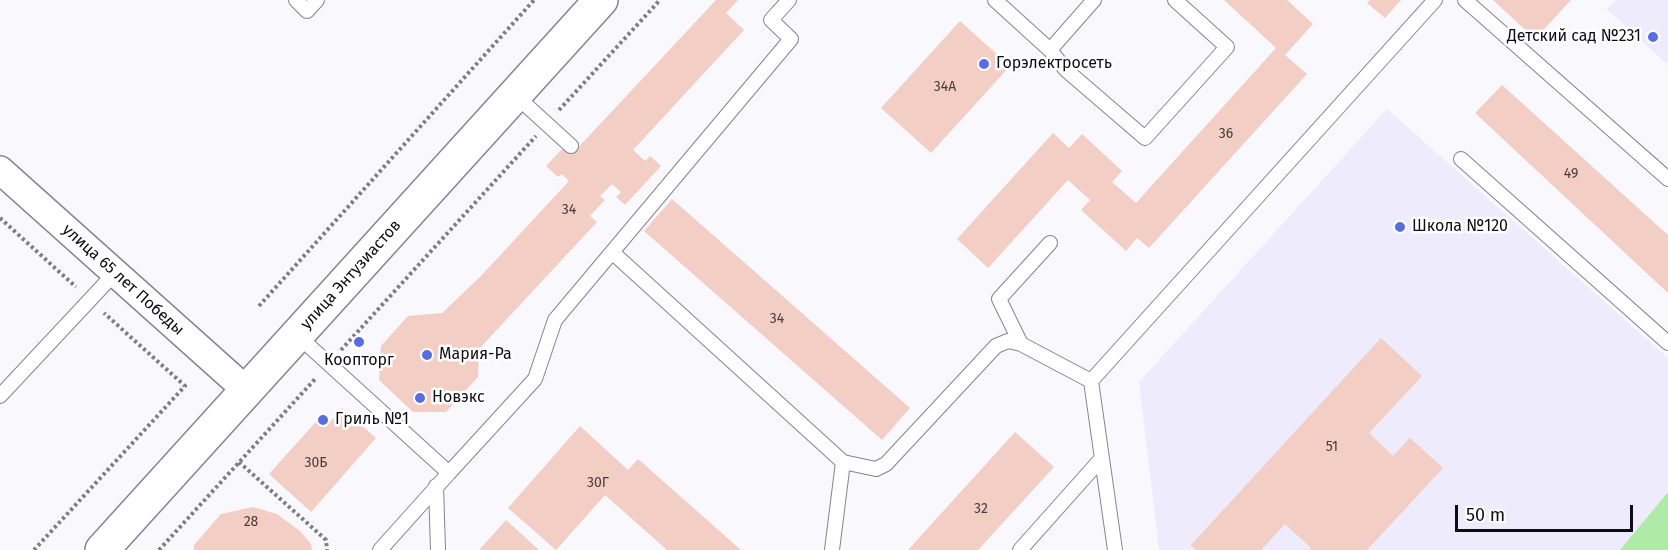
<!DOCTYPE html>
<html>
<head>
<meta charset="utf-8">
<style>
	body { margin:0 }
	#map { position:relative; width:1668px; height:550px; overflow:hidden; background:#f9f8fd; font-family:"Fira Sans",sans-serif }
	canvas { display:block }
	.scale { position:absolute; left:1455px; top:505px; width:178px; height:27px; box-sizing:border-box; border:3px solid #0e0d13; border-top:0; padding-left:8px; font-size:18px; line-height:21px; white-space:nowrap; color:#0e0d13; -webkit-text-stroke:4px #fff; paint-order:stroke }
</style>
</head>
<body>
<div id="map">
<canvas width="1668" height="550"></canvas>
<div class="scale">50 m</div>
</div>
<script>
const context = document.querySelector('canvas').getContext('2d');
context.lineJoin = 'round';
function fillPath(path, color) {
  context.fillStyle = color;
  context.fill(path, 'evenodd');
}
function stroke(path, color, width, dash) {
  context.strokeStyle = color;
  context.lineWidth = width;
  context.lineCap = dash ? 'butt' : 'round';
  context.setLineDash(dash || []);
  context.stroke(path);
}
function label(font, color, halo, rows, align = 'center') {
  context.font = font + ' "Fira Sans",sans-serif';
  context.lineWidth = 5;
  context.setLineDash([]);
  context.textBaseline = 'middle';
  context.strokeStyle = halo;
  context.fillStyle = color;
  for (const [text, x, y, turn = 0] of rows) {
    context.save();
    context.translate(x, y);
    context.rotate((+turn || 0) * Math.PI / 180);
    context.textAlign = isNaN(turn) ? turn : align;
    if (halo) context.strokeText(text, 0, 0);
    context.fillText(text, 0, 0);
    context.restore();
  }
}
const built = new Path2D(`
	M1616,0H1668V65L1607,9Z
	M1387,109L1668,358V550H1159L1139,382Z`);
const green = new Path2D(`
	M1668,492V550H1620Z`);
const building = new Path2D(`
	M716,0H738L726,13L744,30L633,150L645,161L650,156L661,166L625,205L616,197L621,192L612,184L600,196L605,200L590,216L597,222L479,349L478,377L446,412H413L379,380L381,346L408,316L442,313L480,277L569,181L562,174L558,177L546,166L565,146L573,153Z
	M1224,0H1287L1313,24L1285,55L1307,74L1149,248L1137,238L1126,251L1081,210L1090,200L1068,180L988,268L957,239L1053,133L1069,148L1082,134L1122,171L1112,182L1136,203L1276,48Z
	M1370,0H1401L1385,18L1367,3Z
	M1493,0H1571L1535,39Z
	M960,21L1010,66L931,153L881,108Z
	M1502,85L1668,235V293L1475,113Z
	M672,199L910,408L882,440L644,231Z
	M1381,338L1422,376L1369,433L1393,456L1410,438L1443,468L1367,550H1309L1311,548L1285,524L1261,550H1196L1191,545Z
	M342,408L376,438L311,512L269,474L322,415L330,422Z
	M580,426L628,470L638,459L741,550H667L605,495L556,550L508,508Z
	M1015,432L1054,467L978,550H908Z
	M253,507L277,514L300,531L311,544L312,550H194V545L221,514Z
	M506,520L539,550H479Z`);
const path = new Path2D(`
	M559,110L660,0
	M0,218L76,287
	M259,306L534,0
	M341,350L536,136
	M239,462L326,540L327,550
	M34,550L185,386L104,313
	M159,550L316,378`);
const service = new Path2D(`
	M296,0L307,11L317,0
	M995,0L1050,50L1094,0
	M1465,0L1668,179
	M1050,50L1066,70L1145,138L1227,47L1175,0
	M515,95L571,146
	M1461,159L1668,343
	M612,252L843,462L876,469L886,464L996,346L1008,341L1021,344L1091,381
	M297,335L449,473L535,379L555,320L791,39L771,20L789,0
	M1021,344L999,299L1050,243
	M0,396L115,273
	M436,486L438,550
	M380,550L449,473
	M832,550L843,462
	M1020,550L1102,458
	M1115,550L1091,381L1435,0`);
const minor = new Path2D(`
	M0,170L246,390`);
const tertiary = new Path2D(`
	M102,550L601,0`);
const markers = [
	[1653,37,6,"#586de4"],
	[984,64,6,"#586de4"],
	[1400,227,6,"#586de4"],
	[359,342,6,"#586de4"],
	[427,355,6,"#586de4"],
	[420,398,6,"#586de4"],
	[323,420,6,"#586de4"]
];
const numberNames = [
	["34А",945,87],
	["36",1226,134],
	["49",1571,174],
	["34",569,210],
	["34",777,319],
	["51",1332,447],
	["30Б",316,463],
	["30Г",598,483],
	["32",981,509],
	["28",251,522]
];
const poiNames = [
	["Детский сад №231",1641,37,"right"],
	["Горэлектросеть",996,64],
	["Школа №120",1412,227],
	["Мария-Ра",439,355],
	["Коопторг",359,361,"center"],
	["Новэкс",432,398],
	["Гриль №1",335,420]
];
const streetNames = [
	["улица Энтузиастов",351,275,-48],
	["улица 65 лет Победы",123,280,42]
];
fillPath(built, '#edebfc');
fillPath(green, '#afeaa7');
fillPath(building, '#f3cec4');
stroke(service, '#858395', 16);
stroke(minor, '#858395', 30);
stroke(tertiary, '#858395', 36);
stroke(path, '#7e7d82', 4, [3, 3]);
stroke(service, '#fff', 14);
stroke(minor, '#fff', 27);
stroke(tertiary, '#fff', 33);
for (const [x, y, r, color] of markers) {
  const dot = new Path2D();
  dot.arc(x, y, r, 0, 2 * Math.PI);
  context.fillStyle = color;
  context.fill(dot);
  stroke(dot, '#fff', 2);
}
label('14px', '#473d3f', null, numberNames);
label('16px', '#0e0d13', '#fff', poiNames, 'left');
label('16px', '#0e0d13', '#fff', streetNames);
</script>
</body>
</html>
